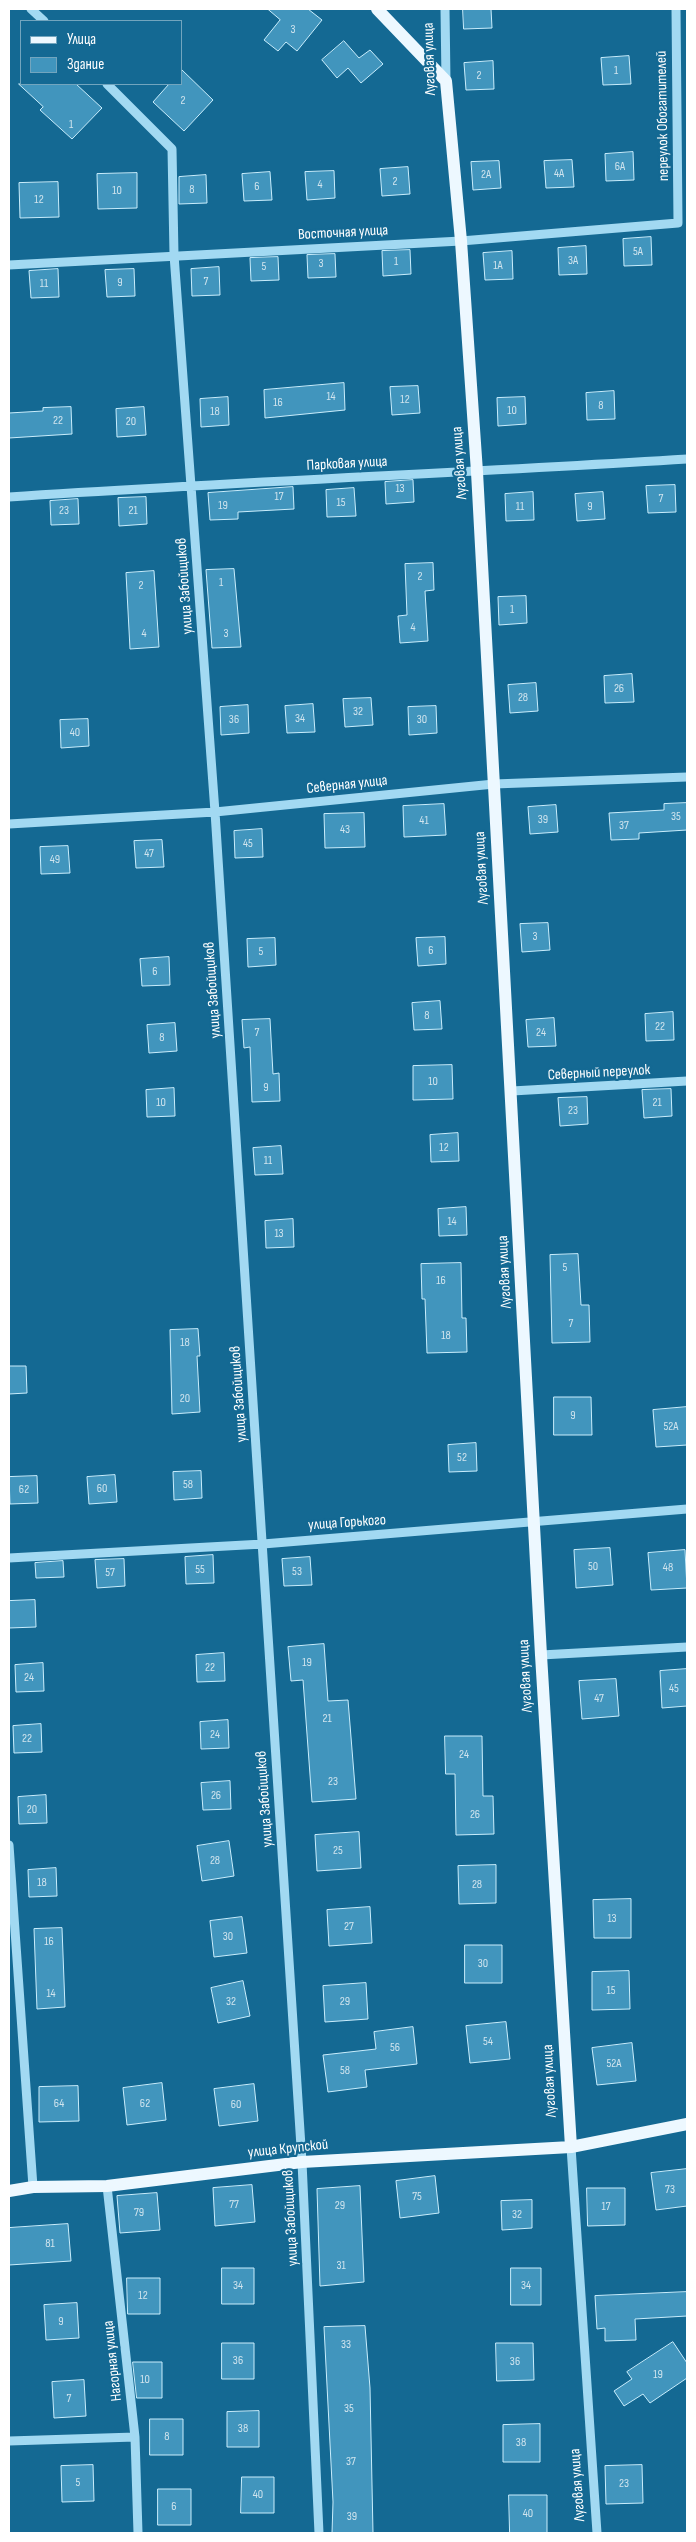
<!DOCTYPE html>
<html>
<head>
<meta charset="utf-8">
<style>
	body { margin:0 }
	#map { position:relative; width:696px; height:2542px; overflow:hidden; background:#146993; font-family:"Sofia Sans Condensed",sans-serif }
	canvas { display:block }
	.frame { position:absolute; inset:0; border:10px solid #fff; pointer-events:none }
	.legend { position:absolute; left:20px; top:20px; width:162px; height:65px; box-sizing:border-box; background:#146993; border:1px solid #72a5be; margin:0; padding:6px 9px; list-style:none; font-size:15px; color:#fff }
	.legend li { display:flex; align-items:center; gap:10px; height:25px }
	.legend b { width:25px; border:1px solid #72a5be }
</style>
</head>
<body>
<div id="map">
<canvas width="696" height="2542"></canvas>
<div class="frame"></div>
<ul class="legend">
<li><b style="height:6px;background:#edf8ff"></b>Улица</li>
<li><b style="height:14px;background:#4195bd"></b>Здание</li>
</ul>
</div>
<script>
const context = document.querySelector('canvas').getContext('2d');
context.lineJoin = 'round';
function fillPath(path, color) {
  context.fillStyle = color;
  context.fill(path, 'evenodd');
}
function stroke(path, color, width, dash) {
  context.strokeStyle = color;
  context.lineWidth = width;
  context.lineCap = dash ? 'butt' : 'round';
  context.setLineDash(dash || []);
  context.stroke(path);
}
function label(font, color, halo, rows, align = 'center') {
  context.font = font + ' "Sofia Sans Condensed",sans-serif';
  context.lineWidth = 4.5;
  context.setLineDash([]);
  context.textBaseline = 'middle';
  context.strokeStyle = halo;
  context.fillStyle = color;
  for (const [text, x, y, turn = 0] of rows) {
    context.save();
    context.translate(x, y);
    context.rotate((+turn || 0) * Math.PI / 180);
    context.textAlign = isNaN(turn) ? turn : align;
    if (halo) context.strokeText(text, 0, 0);
    context.fillText(text, 0, 0);
    context.restore();
  }
}
const building = new Path2D(`
	M268,9H308L322,20L297,51L286,42L278,51L264,40L280,20Z
	M463,9H491L492,28L464,29Z
	M344,41L359,58L370,50L383,64L361,83L348,68L337,78L322,60Z
	M629,56L631,84L603,85L601,58Z
	M493,61L494,89L466,90L464,63Z
	M181,69L213,100L184,131L153,102L169,84H181Z
	M19,84H76L102,108L72,139L40,110L43,107Z
	M633,152L634,180L606,181L605,154Z
	M572,160L574,187L546,188L544,161Z
	M499,161L501,188L473,190L471,162Z
	M408,167L410,194L382,196L380,169Z
	M334,171L335,198L307,200L305,172Z
	M270,172L272,200L244,201L242,174Z
	M137,173V208L98,209L97,174Z
	M206,175L207,203L179,204V177Z
	M58,182L59,217L20,218L19,183Z
	M651,237L652,265L624,266L623,239Z
	M586,246L587,274L559,275L558,248Z
	M410,250L411,274L383,276L382,251Z
	M512,251L513,279L485,280L483,253Z
	M335,254L336,277L308,278L307,255Z
	M278,257L279,280L251,281L250,258Z
	M219,267L220,295L192,296L191,269Z
	M58,269L59,297L31,298L29,271Z
	M134,269L135,296L107,297L105,270Z
	M344,383L345,410L265,418L264,390Z
	M418,386L420,413L392,415L390,387Z
	M614,391L615,419L587,420L586,393Z
	M228,397L229,425L201,427L200,399Z
	M525,397L526,424L498,426L497,398Z
	M71,407L72,434L9,438V413L43,411V408Z
	M144,407L146,435L117,437L116,409Z
	M413,480L414,502L386,504L385,482Z
	M675,485L676,512L648,513L646,486Z
	M293,487L294,509L238,512V519L210,520L208,493Z
	M354,488L356,516L327,517L326,490Z
	M533,492L534,520L506,521L505,494Z
	M603,492L605,519L577,521L575,494Z
	M146,497L147,524L119,526L118,498Z
	M78,499L79,524L51,525L50,501Z
	M433,563L434,590L425,591L428,641L400,643L398,616L407,615L405,564Z
	M234,569L241,647L212,648L206,570Z
	M154,571L159,647L130,649L126,573Z
	M526,596L527,623L499,625L498,597Z
	M632,674L634,702L605,703L604,676Z
	M536,683L538,711L510,713L508,685Z
	M371,698L373,725L345,727L343,699Z
	M313,704L315,732L287,733L285,706Z
	M248,705L249,733L221,735L220,707Z
	M436,706L437,733L409,735L408,707Z
	M88,719L89,746L61,748L60,720Z
	M687,803V830L639,833V839L611,840L609,813L664,810V804Z
	M444,804L446,835L404,837L403,806Z
	M556,805L558,832L530,834L528,807Z
	M364,813L365,847L325,848L324,814Z
	M262,829L263,857L235,858L234,831Z
	M162,840L164,867L136,868L134,841Z
	M68,846L70,873L41,874L40,847Z
	M548,923L550,950L522,952L520,924Z
	M445,937L446,964L418,966L416,938Z
	M275,938L276,965L248,967L247,939Z
	M169,957L170,985L142,986L140,959Z
	M440,1001L442,1029L414,1030L412,1003Z
	M673,1012L674,1040L646,1041L645,1014Z
	M554,1018L556,1046L528,1047L526,1020Z
	M270,1019L273,1074L279,1073L280,1101L252,1102L250,1047L244,1048L242,1020Z
	M175,1023L177,1051L149,1053L147,1025Z
	M452,1065L453,1099L413,1100V1066Z
	M174,1088L175,1116L147,1117L146,1090Z
	M671,1089L672,1116L644,1118L642,1090Z
	M587,1097L588,1124L560,1126L558,1098Z
	M458,1133L459,1161L431,1162L430,1135Z
	M281,1146L283,1174L255,1175L253,1148Z
	M466,1207L467,1235L439,1236L438,1209Z
	M293,1219L294,1247L266,1248L265,1221Z
	M578,1254L581,1305H589L590,1342L552,1343L550,1255Z
	M461,1263L462,1318H466L467,1352L427,1353L425,1299H422L421,1264Z
	M198,1329L200,1356H197L200,1412L172,1414L170,1330Z
	M9,1366H26L27,1393L9,1394Z
	M554,1397H591L592,1435H554Z
	M687,1407V1445L656,1447L653,1410Z
	M476,1443L477,1471L449,1472L448,1445Z
	M201,1471L202,1498L174,1500L173,1472Z
	M115,1475L117,1502L89,1504L87,1477Z
	M37,1476L38,1503L10,1504L9,1477Z
	M610,1548L613,1585L576,1588L574,1550Z
	M685,1550L687,1588L651,1590L648,1553Z
	M213,1555L214,1583L186,1584L185,1557Z
	M310,1557L312,1585L284,1586L282,1559Z
	M124,1559L125,1586L97,1588L95,1560Z
	M63,1561L64,1577L36,1578L35,1563Z
	M35,1600L36,1627L9,1628V1601Z
	M324,1644L328,1701L348,1700L356,1799L312,1802L303,1680L291,1681L288,1647Z
	M224,1653L225,1681L197,1682L196,1655Z
	M43,1663L44,1691L16,1692L15,1665Z
	M687,1669V1706L662,1708L660,1671Z
	M616,1679L619,1716L582,1719L579,1681Z
	M228,1720L229,1748L201,1749L200,1722Z
	M41,1724L42,1752L14,1753L13,1726Z
	M445,1736H482L483,1796H493L494,1834L456,1835L455,1774H446Z
	M230,1781L231,1809L203,1810L201,1783Z
	M46,1795L47,1823L19,1824L18,1797Z
	M359,1832L361,1868L317,1871L315,1835Z
	M229,1841L234,1876L202,1881L197,1846Z
	M496,1865V1903L459,1904L458,1866Z
	M56,1868L57,1896L29,1897L28,1870Z
	M631,1899V1938H594L593,1900Z
	M370,1907L372,1943L329,1946L327,1910Z
	M242,1917L247,1953L214,1957L210,1921Z
	M62,1928L65,2007L37,2009L34,1929Z
	M465,1945H502V1983H465Z
	M629,1971L630,2009L592,2010V1972Z
	M243,1981L250,2016L218,2023L211,1988Z
	M366,1983L368,2019L325,2022L323,1986Z
	M506,2022L510,2059L470,2063L466,2026Z
	M413,2027L417,2064L365,2070L367,2087L328,2092L323,2055L376,2049L374,2032Z
	M632,2043L636,2081L597,2085L592,2048Z
	M162,2083L166,2120L127,2125L123,2088Z
	M254,2084L258,2121L219,2126L214,2089Z
	M78,2086L79,2121L39,2122V2087Z
	M687,2169V2206L656,2210L651,2173Z
	M435,2176L439,2213L400,2218L396,2181Z
	M252,2185L255,2222L215,2226L213,2188Z
	M360,2186L364,2282L320,2286L317,2189Z
	M587,2188H625V2225L588,2226Z
	M157,2193L160,2230L120,2233L117,2196Z
	M532,2200V2228L502,2230L501,2201Z
	M68,2224L71,2261L9,2265V2228Z
	M222,2268H254V2304H222Z
	M511,2268H541V2305H511Z
	M127,2278H160V2314H128Z
	M687,2292V2316L635,2319L636,2340L605,2341V2328L597,2329L595,2296Z
	M77,2303L79,2338L46,2340L44,2305Z
	M365,2326L370,2388L373,2533H332L333,2502L324,2327Z
	M673,2342L687,2363V2378L650,2403L643,2394L624,2406L614,2391L632,2379L627,2372Z
	M222,2343H254V2379H222Z
	M496,2343H533L534,2380L497,2381Z
	M133,2362H162V2398H137Z
	M84,2380L86,2416L54,2418L52,2382Z
	M259,2411V2447H227V2412Z
	M150,2419H183V2455H150Z
	M540,2424V2462H503V2425Z
	M93,2465L94,2501L62,2502L61,2466Z
	M642,2465L643,2503L606,2504L605,2466Z
	M242,2477H274V2513H241Z
	M158,2489H191V2525H158Z
	M509,2495H547V2533H510Z`);
const minor = new Path2D(`
	M31,9L44,21
	M445,9L446,81
	M107,84L172,149L174,255L215,812L302,2162L319,2533
	M9,265L461,241L678,223L676,9
	M9,497C235,482 461,473 687,459
	M9,824L215,812L494,784L687,777
	M512,1091L687,1081
	M9,1558L263,1544L687,1509
	M541,1655L687,1647
	M9,1845L33,2187
	M571,2147L597,2533
	M107,2186L135,2437L138,2533
	M9,2441L135,2437`);
const major = new Path2D(`
	M377,9L446,81L461,241L477,472L541,1655L571,2147
	M9,2191L33,2187L107,2186L302,2162L571,2147L687,2124`);
const numberNames = [
	["3",293,30],
	["1",616,71],
	["2",479,76],
	["2",183,101],
	["1",71,125],
	["6А",620,167],
	["4А",559,174],
	["2А",486,175],
	["2",395,182],
	["4",320,185],
	["6",257,187],
	["8",192,190],
	["10",117,191],
	["12",39,200],
	["5А",638,252],
	["3А",573,261],
	["1",396,262],
	["3",321,264],
	["1А",498,266],
	["5",264,267],
	["7",206,282],
	["9",120,283],
	["11",44,284],
	["14",331,397],
	["12",405,400],
	["16",278,403],
	["8",601,406],
	["10",512,411],
	["18",215,412],
	["22",58,421],
	["20",131,422],
	["13",400,489],
	["17",279,497],
	["7",661,499],
	["15",341,503],
	["19",223,506],
	["11",520,507],
	["9",590,507],
	["23",64,511],
	["21",133,511],
	["2",420,577],
	["1",221,583],
	["2",141,586],
	["1",512,610],
	["4",413,628],
	["4",144,634],
	["3",226,634],
	["26",619,689],
	["28",523,698],
	["32",358,712],
	["34",300,719],
	["36",234,720],
	["30",422,720],
	["40",75,733],
	["35",676,817],
	["39",543,820],
	["41",424,821],
	["37",624,826],
	["43",345,830],
	["45",248,844],
	["47",149,854],
	["49",55,860],
	["3",535,937],
	["6",431,951],
	["5",261,952],
	["6",155,972],
	["8",427,1016],
	["22",660,1027],
	["7",257,1033],
	["24",541,1033],
	["8",162,1038],
	["10",433,1082],
	["9",266,1088],
	["10",161,1103],
	["21",657,1103],
	["23",573,1111],
	["12",444,1148],
	["11",268,1161],
	["14",452,1222],
	["13",279,1234],
	["5",565,1268],
	["16",441,1281],
	["7",571,1324],
	["18",446,1336],
	["18",185,1343],
	["20",185,1399],
	["9",573,1416],
	["52А",671,1427],
	["52",462,1458],
	["58",188,1485],
	["60",102,1489],
	["62",24,1490],
	["50",593,1567],
	["48",668,1568],
	["55",200,1570],
	["53",297,1572],
	["57",110,1573],
	["19",307,1663],
	["22",210,1668],
	["24",29,1678],
	["45",674,1689],
	["47",599,1699],
	["21",327,1719],
	["24",215,1735],
	["22",27,1739],
	["24",464,1755],
	["23",333,1782],
	["26",216,1796],
	["20",32,1810],
	["26",475,1815],
	["25",338,1851],
	["28",215,1861],
	["18",42,1883],
	["28",477,1885],
	["13",612,1919],
	["27",349,1927],
	["30",228,1937],
	["16",49,1942],
	["30",483,1964],
	["15",611,1991],
	["14",51,1994],
	["32",231,2002],
	["29",345,2002],
	["54",488,2042],
	["56",395,2048],
	["52А",614,2064],
	["58",345,2071],
	["64",59,2104],
	["62",145,2104],
	["60",236,2105],
	["73",670,2190],
	["75",417,2197],
	["77",234,2205],
	["29",340,2206],
	["17",606,2207],
	["79",139,2213],
	["32",517,2215],
	["81",50,2244],
	["31",341,2266],
	["34",238,2286],
	["34",526,2286],
	["12",143,2296],
	["9",61,2322],
	["33",346,2345],
	["36",238,2361],
	["36",515,2362],
	["19",658,2375],
	["10",145,2380],
	["7",69,2399],
	["35",349,2409],
	["38",243,2429],
	["8",167,2437],
	["38",521,2443],
	["37",351,2462],
	["5",78,2483],
	["23",624,2484],
	["40",258,2495],
	["6",174,2507],
	["40",528,2514],
	["39",352,2517]
];
const streetNames = [
	["Луговая улица",430,59,-92],
	["переулок Обогатителей",663,116,-91],
	["Восточная улица",343,233,-3],
	["Луговая улица",460,463,-94],
	["Парковая улица",347,464,-3],
	["улица Забойщиков",185,586,-94],
	["Северная улица",347,785,-6],
	["Луговая улица",482,868,-93],
	["улица Забойщиков",213,990,-94],
	["Северный переулок",599,1073,-3],
	["Луговая улица",505,1272,-93],
	["улица Забойщиков",239,1394,-94],
	["улица Горького",347,1523,-4],
	["Луговая улица",526,1676,-93],
	["улица Забойщиков",265,1799,-94],
	["Луговая улица",550,2081,-93],
	["улица Крупской",288,2149,-6],
	["улица Забойщиков",291,2218,-93],
	["Нагорная улица",113,2361,-96],
	["Луговая улица",578,2485,-94]
];
fillPath(building, '#4195bd');
stroke(building, '#c9edfc', 1);
stroke(minor, '#a2d9f2', 9);
stroke(major, '#edf8ff', 12);
label('12px', '#d0e4ee', null, numberNames);
label('15px', '#fff', '#146993', streetNames);
</script>
</body>
</html>
